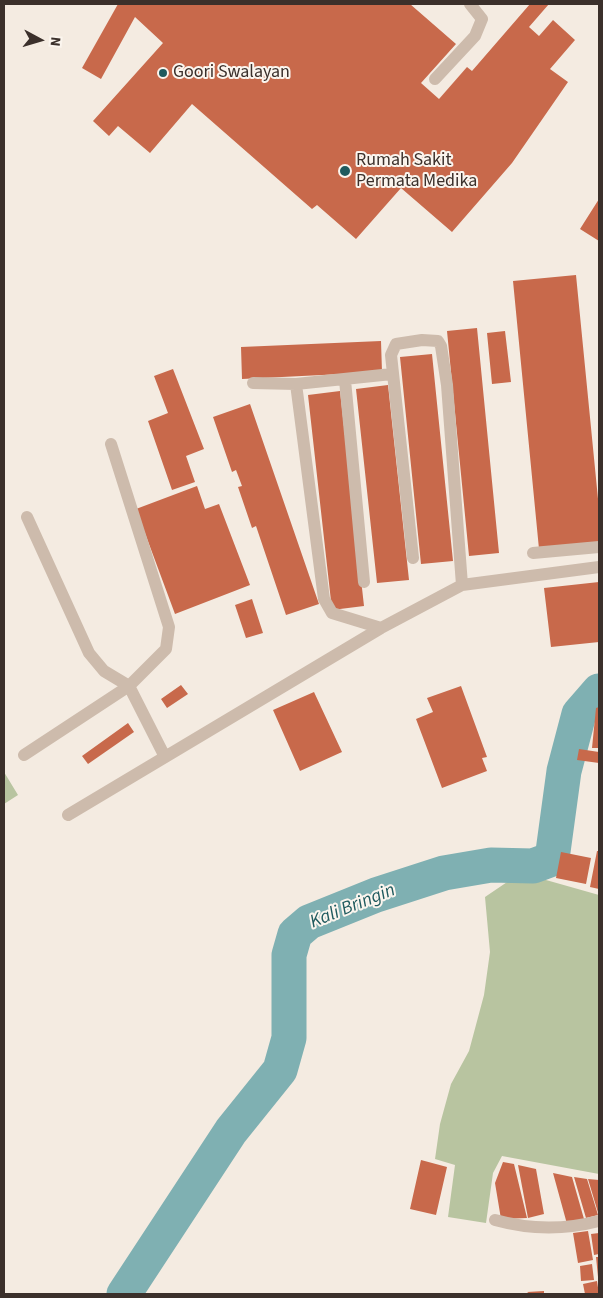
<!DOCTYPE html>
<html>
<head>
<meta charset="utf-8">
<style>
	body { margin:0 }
	#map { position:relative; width:603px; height:1298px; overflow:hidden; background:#f4ebe1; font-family:"Source Sans 3",sans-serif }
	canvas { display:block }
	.frame { position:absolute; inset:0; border:5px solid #3b302b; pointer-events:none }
	.north { position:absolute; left:15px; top:15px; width:50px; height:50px; -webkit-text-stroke:4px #fbf5ee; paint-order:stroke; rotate:96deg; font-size:14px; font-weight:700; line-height:20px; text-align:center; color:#3b302b }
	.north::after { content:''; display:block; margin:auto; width:18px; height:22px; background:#3b302b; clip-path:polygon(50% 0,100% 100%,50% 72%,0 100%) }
</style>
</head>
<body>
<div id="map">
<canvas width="603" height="1298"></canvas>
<div class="frame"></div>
<div class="north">N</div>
</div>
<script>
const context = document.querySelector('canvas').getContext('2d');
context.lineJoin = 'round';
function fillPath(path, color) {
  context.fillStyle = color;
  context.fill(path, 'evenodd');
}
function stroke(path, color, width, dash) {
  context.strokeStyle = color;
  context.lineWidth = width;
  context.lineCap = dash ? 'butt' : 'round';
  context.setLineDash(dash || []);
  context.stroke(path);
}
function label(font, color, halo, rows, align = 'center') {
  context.font = font + ' "Source Sans 3",sans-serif';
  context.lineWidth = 4;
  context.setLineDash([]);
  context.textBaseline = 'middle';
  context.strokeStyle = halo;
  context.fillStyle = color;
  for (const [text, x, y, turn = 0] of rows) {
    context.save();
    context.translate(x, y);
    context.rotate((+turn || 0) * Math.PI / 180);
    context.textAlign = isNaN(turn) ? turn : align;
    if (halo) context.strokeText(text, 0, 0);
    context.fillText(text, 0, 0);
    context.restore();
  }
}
const green = new Path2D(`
	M4,772L18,795L4,804Z
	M516,876L546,880L599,895V1174L502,1156L493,1173L486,1223L448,1217L455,1165L435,1159L440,1124L451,1084L469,1051L484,995L490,952L485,897Z`);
const river = new Path2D(`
	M124,1294L231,1131L280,1070L289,1038V955L295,934L309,922L376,895L444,873L491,865L533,866L552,859L564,771L579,714L599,691`);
const building = new Path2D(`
	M118,4H410L456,44L421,83L439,99L467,67L472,71L530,4H549L529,27L539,36L553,20L575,40L550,69L568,82L512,163L452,232L401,188L356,239L317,205L312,209L192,104L150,153L118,126L109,136L93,121L163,43L135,17L101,79L82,68Z
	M599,199V241L580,229Z
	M576,275L599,509V542L539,549L513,281Z
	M477,328L499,553L469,556L447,331Z
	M505,331L511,382L492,384L487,333Z
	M381,341L382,372L242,379L241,347Z
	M432,354L453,561L421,564L400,357Z
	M173,369L204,449L186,456L195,482L172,490L148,421L168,413L154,376Z
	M388,385L409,580L377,583L356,389Z
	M340,391L364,606L332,610L308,395Z
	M250,404L319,604L286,615L256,526L252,528L238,487L242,486L236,470L232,472L213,417Z
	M197,486L205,509L219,504L250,585L175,614L136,509Z
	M599,582V642L551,647L544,588Z
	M252,599L263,633L246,638L235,605Z
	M181,685L188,694L167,708L161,699Z
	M461,686L487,757L482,758L487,771L442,788L416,719L433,712L427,698Z
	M314,692L342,752L300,771L273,710Z
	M599,707V748H592L596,708Z
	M128,723L134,732L88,764L82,756Z
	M579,749L599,752V763L577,760Z
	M597,851H599V889L590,887Z
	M561,852L591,858L586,884L556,878Z
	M421,1160L447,1167L436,1215L410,1209Z
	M503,1162L514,1164L527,1218L501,1219L495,1183Z
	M518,1165L536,1169L544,1214L528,1218Z
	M553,1173L572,1177L584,1219L567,1224Z
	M574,1177L587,1179L598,1215L586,1218Z
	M588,1179L599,1180V1216Z
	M588,1231L593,1260L578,1263L573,1233Z
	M599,1233V1254L594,1255L591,1234Z
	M596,1257H599V1277H598Z
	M592,1264L594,1280L581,1281L580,1266Z
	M597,1281L599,1294H585L583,1284Z
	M544,1291V1294H530L527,1292Z`);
const minor = new Path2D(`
	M435,79L475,36L482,19L470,4
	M345,380L364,582
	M253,383L296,384L392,374
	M296,384L324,599L332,613L381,628
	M27,517L89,653L104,671L129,686L165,757
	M533,553L599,547
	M413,558L391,355L396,344L422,340L438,341L441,346L447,385L462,585
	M24,755L129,686L166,649L169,627L111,444
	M68,815L381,628L462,585L599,567
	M495,1220C531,1230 564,1230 599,1221`);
const markers = [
	[163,73,5,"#1f5a5e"],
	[345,171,6,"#1f5a5e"]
];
const poiNames = [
	["Goori Swalayan",173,73],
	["Rumah Sakit",356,161],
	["Permata Medika",356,182]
];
const waterNames = [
	["Kali Bringin",353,907,-22]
];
fillPath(green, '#b8c4a0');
stroke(river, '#7fb0b2', 35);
fillPath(building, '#c8694b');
stroke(minor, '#cdbbac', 12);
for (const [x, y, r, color] of markers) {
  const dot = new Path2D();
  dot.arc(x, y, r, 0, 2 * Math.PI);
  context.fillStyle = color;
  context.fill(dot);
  stroke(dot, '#fbf5ee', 2);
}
label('18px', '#3b302b', '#fbf5ee', poiNames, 'left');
label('italic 19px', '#1f5a5e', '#fbf5ee', waterNames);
</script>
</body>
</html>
